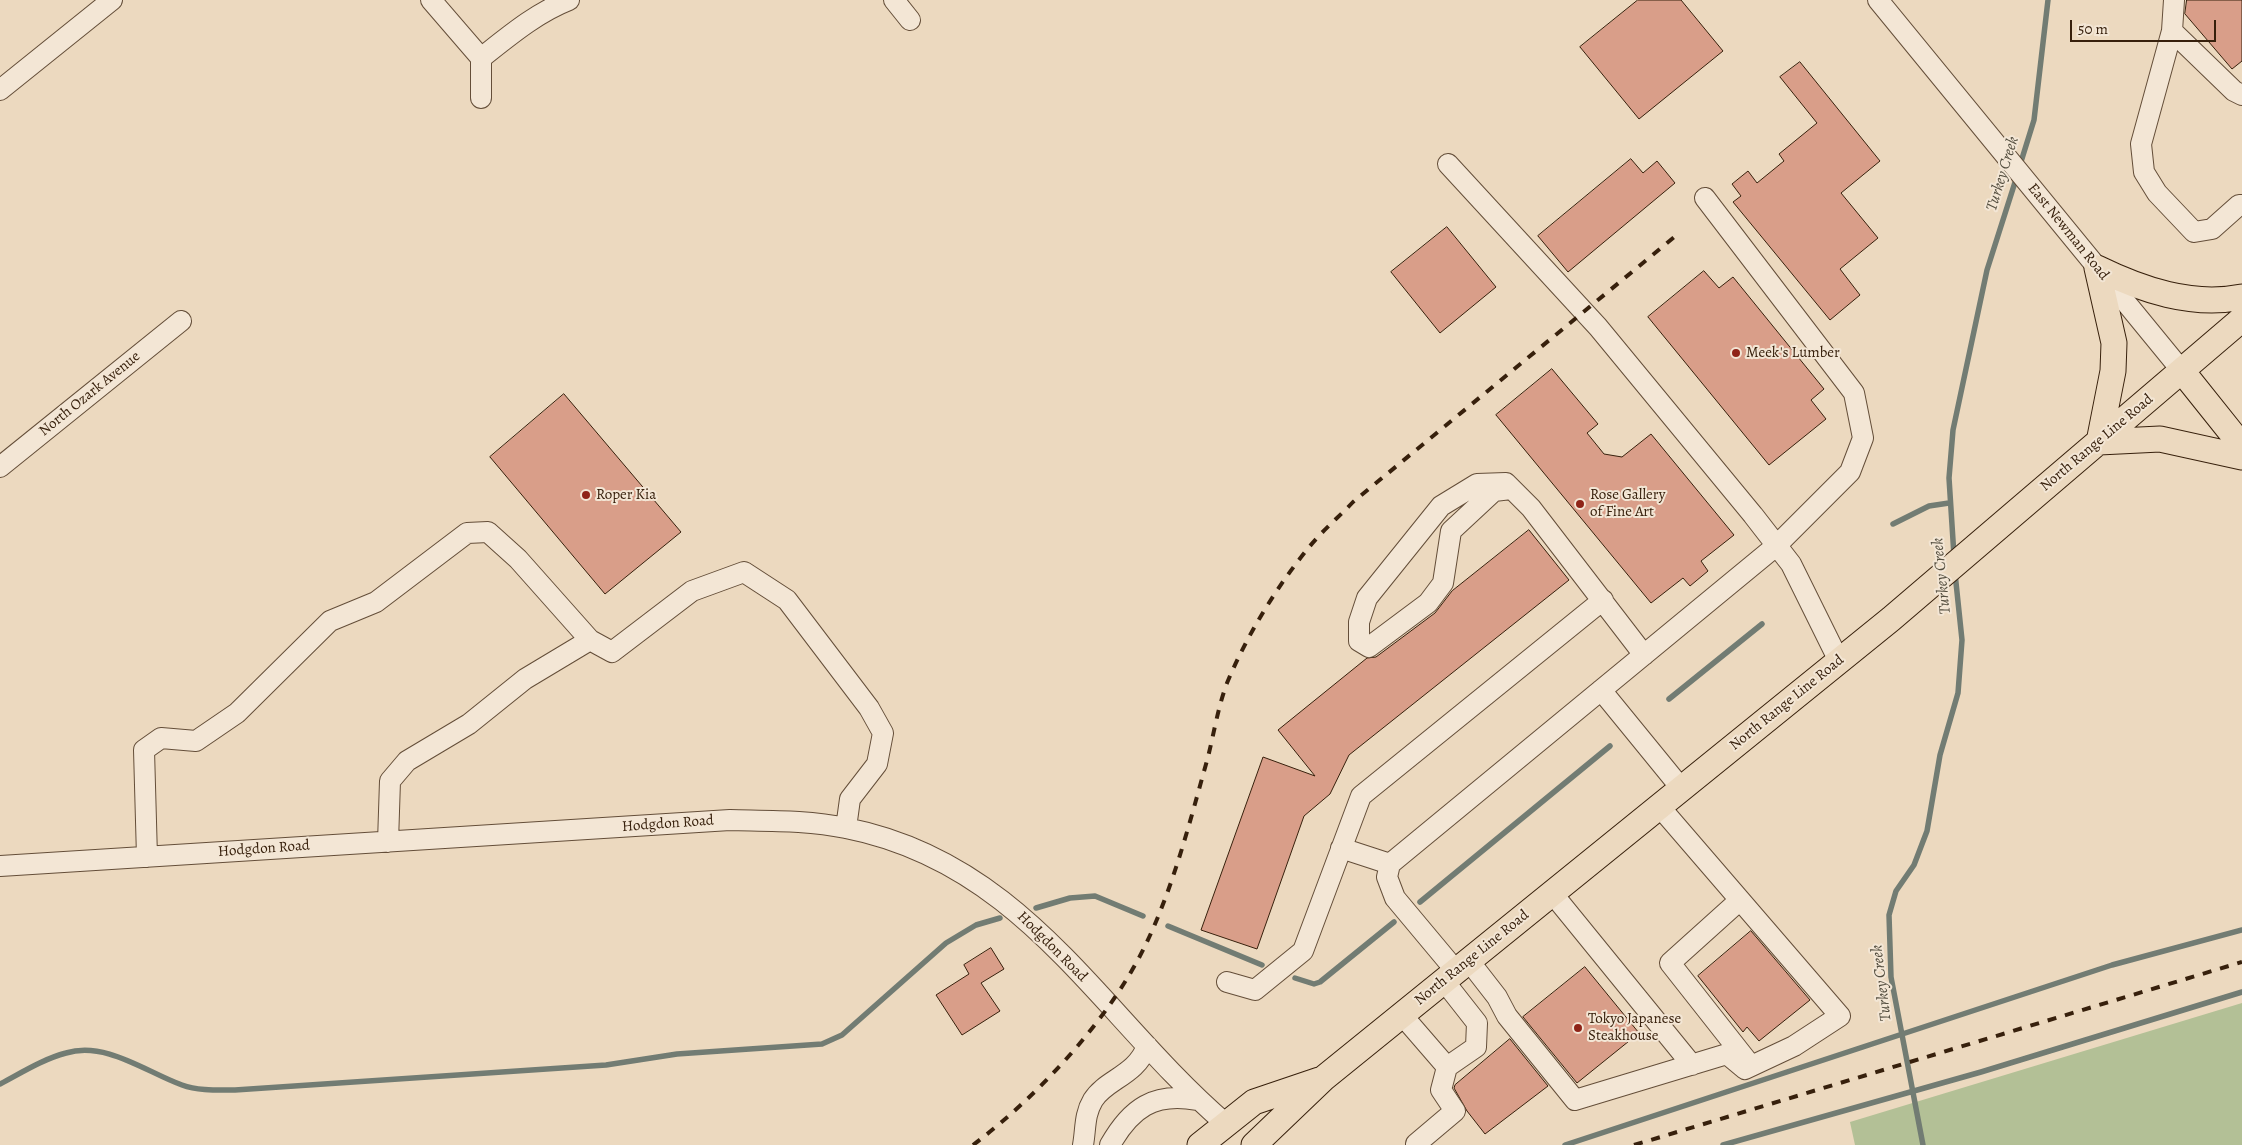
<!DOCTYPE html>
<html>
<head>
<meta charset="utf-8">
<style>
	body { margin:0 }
	#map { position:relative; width:2242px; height:1145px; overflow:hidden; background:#ecd9bf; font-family:Alegreya,serif }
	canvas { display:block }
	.scale { position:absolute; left:2070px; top:20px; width:146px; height:22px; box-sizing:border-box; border:2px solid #37200c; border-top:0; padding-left:6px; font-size:15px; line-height:18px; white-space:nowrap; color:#37200c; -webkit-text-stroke:4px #f3e6d5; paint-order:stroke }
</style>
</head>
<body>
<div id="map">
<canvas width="2242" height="1145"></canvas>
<div class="scale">50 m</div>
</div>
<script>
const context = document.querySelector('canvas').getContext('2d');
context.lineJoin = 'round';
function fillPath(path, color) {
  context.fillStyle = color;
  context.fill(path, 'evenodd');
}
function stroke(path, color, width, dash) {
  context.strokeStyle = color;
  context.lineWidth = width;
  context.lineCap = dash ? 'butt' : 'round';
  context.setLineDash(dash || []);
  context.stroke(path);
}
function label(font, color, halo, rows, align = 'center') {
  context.font = font + ' Alegreya,serif';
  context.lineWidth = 4;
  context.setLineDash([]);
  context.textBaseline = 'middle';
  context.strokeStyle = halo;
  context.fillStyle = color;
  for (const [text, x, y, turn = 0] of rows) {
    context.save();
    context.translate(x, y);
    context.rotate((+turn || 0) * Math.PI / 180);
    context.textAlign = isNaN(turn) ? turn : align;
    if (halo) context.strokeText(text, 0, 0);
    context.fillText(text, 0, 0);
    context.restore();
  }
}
const green = new Path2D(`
	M2242,1003V1145H1855L1850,1122Z`);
const stream = new Path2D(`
	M2020,165L2034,120L2048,0
	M1893,524L1929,506L1949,503
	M1954,556L1949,478L1953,430L1987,270L2017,176
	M1669,699L1762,624
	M1420,902L1610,746
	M1036,908L1070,898L1095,896L1143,916
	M1168,926L1262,965
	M1295,978L1314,984L1320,982L1394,922
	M0,1084C21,1073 43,1059 66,1053C106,1041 146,1072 182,1085C198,1091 218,1090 235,1090L606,1065L677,1054L822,1044L842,1035L946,943L976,925L1000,918
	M1565,1145L2112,965L2242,930
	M1723,1145L1981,1072L2242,992
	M1923,1145L1891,977L1889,915L1896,891L1914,865L1927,831L1940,755L1958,693L1962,640L1955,573`);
const building = new Path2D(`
	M1638,0H1681L1723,51L1639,119L1580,47Z
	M2187,0H2242V61L2232,69L2185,14Z
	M1800,62L1880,161L1841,193L1878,238L1840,269L1860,295L1830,320L1733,202L1741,196L1732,184L1748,171L1757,183L1784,161L1779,154L1817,123L1780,77Z
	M1631,159L1643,173L1657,161L1675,183L1568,272L1538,236Z
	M1447,227L1496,287L1440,333L1391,272Z
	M1704,271L1719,288L1733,277L1824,389L1811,400L1826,419L1769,465L1648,317Z
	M1552,369L1598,424L1587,433L1604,454L1622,457L1651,434L1734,535L1701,561L1708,571L1690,586L1683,578L1651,603L1496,415Z
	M564,394L681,532L605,594L490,457Z
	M1529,530L1569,580L1349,755L1330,794L1304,816L1257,949L1201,930L1263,757L1315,776L1278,730L1367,658L1376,657L1435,613L1452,591Z
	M1751,931L1810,1000L1759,1041L1747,1027L1743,1032L1698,976Z
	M991,948L1004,969L981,983L1000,1011L962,1035L936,995L969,974L964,965Z
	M1585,967L1639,1033L1577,1083L1523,1017Z
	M1510,1039L1548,1086L1485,1134L1467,1111L1454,1088L1455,1085Z`);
const minor = new Path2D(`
	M431,0L481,58
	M894,0L910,20
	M1878,0L2182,371
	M2174,0L2172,31L2141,144L2144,172L2157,193L2194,232L2212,229L2239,205H2242
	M2172,31L2234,91L2242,95
	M0,90L112,0
	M481,98V58C509,36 536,13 569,0
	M1448,164L1598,327L1753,515L1791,564L1839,661
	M0,467L181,321
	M1511,489L1494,491L1451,531L1443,583L1428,603L1369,647L1359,641V622L1367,598L1441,506L1477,484L1506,483L1531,508L1644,655
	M1601,690L1681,788
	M388,842L390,781L407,761L469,724L525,679L590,640
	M1341,848L1390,864
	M147,857L144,750L161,738L196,741L237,713L330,621L376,602L467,533L488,532L518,559L590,640L612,652L692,591L744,572L787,600L869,708L883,733L877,764L850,799L846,828
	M0,866L730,820C768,821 808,820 846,828C1025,863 1100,1016 1226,1124
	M1552,893L1692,1065
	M1740,900L1670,963L1748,1062
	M1469,961L1497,997L1507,1016L1575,1100L1727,1054L1745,1069L1794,1046L1840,1016L1659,806
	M1456,971L1395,898L1387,877L1390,864L1776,546L1850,472L1863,438L1854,393L1705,198
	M1227,982L1255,990L1303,951L1361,796L1603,600
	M1402,1015L1447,1067L1476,1047L1477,1023L1444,981
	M1416,1144L1455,1111L1441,1090L1447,1067
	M1083,1145C1086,1129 1084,1115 1093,1100C1106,1079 1136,1076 1147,1046
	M1110,1145C1131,1108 1154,1092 1197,1100`);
const major = new Path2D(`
	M2097,268L2114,343L2113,371L2099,442L2160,439L2242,457
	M2097,268C2142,290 2192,307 2242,297
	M2182,371L2242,446
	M1200,1145L1254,1102L1319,1080
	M1254,1145L1324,1078L1891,619L2242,319`);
const rail = new Path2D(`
	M973,1145C1038,1096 1109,1020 1145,946C1174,886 1190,821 1208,757C1214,733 1218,707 1227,683C1247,635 1277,586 1310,546C1323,530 1339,517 1353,502L1678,234
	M1634,1145L2242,962`);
const markers = [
	[1736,353,5,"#8f2418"],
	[586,495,5,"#8f2418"],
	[1580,504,5,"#8f2418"],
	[1578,1028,5,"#8f2418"]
];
const streetNames = [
	["East Newman Road",2068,232,51],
	["North Ozark Avenue",90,394,-39],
	["North Range Line Road",2097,443,-40],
	["North Range Line Road",1787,703,-39],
	["Hodgdon Road",668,824,-4],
	["Hodgdon Road",264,849,-4],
	["Hodgdon Road",1052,947,45],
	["North Range Line Road",1472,958,-39]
];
const poiNames = [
	["Meek's Lumber",1746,353],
	["Roper Kia",596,495],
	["Rose Gallery",1590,495],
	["of Fine Art",1590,512],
	["Tokyo Japanese",1588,1019],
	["Steakhouse",1588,1036]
];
const waterNames = [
	["Turkey Creek",2003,174,-73],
	["Turkey Creek",1942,576,-96],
	["Turkey Creek",1882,983,-97]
];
fillPath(green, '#b3c096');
stroke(stream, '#727c73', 5.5);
fillPath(building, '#d99e89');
stroke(building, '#37200c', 1);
stroke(minor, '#644e39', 22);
stroke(major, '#37200c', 27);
stroke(minor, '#f3e6d5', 20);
stroke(major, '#ecd9bf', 25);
stroke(rail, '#37200c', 4, [9, 9]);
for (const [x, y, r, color] of markers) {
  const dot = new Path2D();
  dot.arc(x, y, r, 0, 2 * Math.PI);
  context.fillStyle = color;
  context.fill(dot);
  stroke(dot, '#f3e6d5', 2);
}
label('15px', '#37200c', '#f3e6d5', streetNames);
label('15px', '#37200c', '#f3e6d5', poiNames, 'left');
label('italic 16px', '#544e3f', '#f3e6d5', waterNames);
</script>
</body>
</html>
